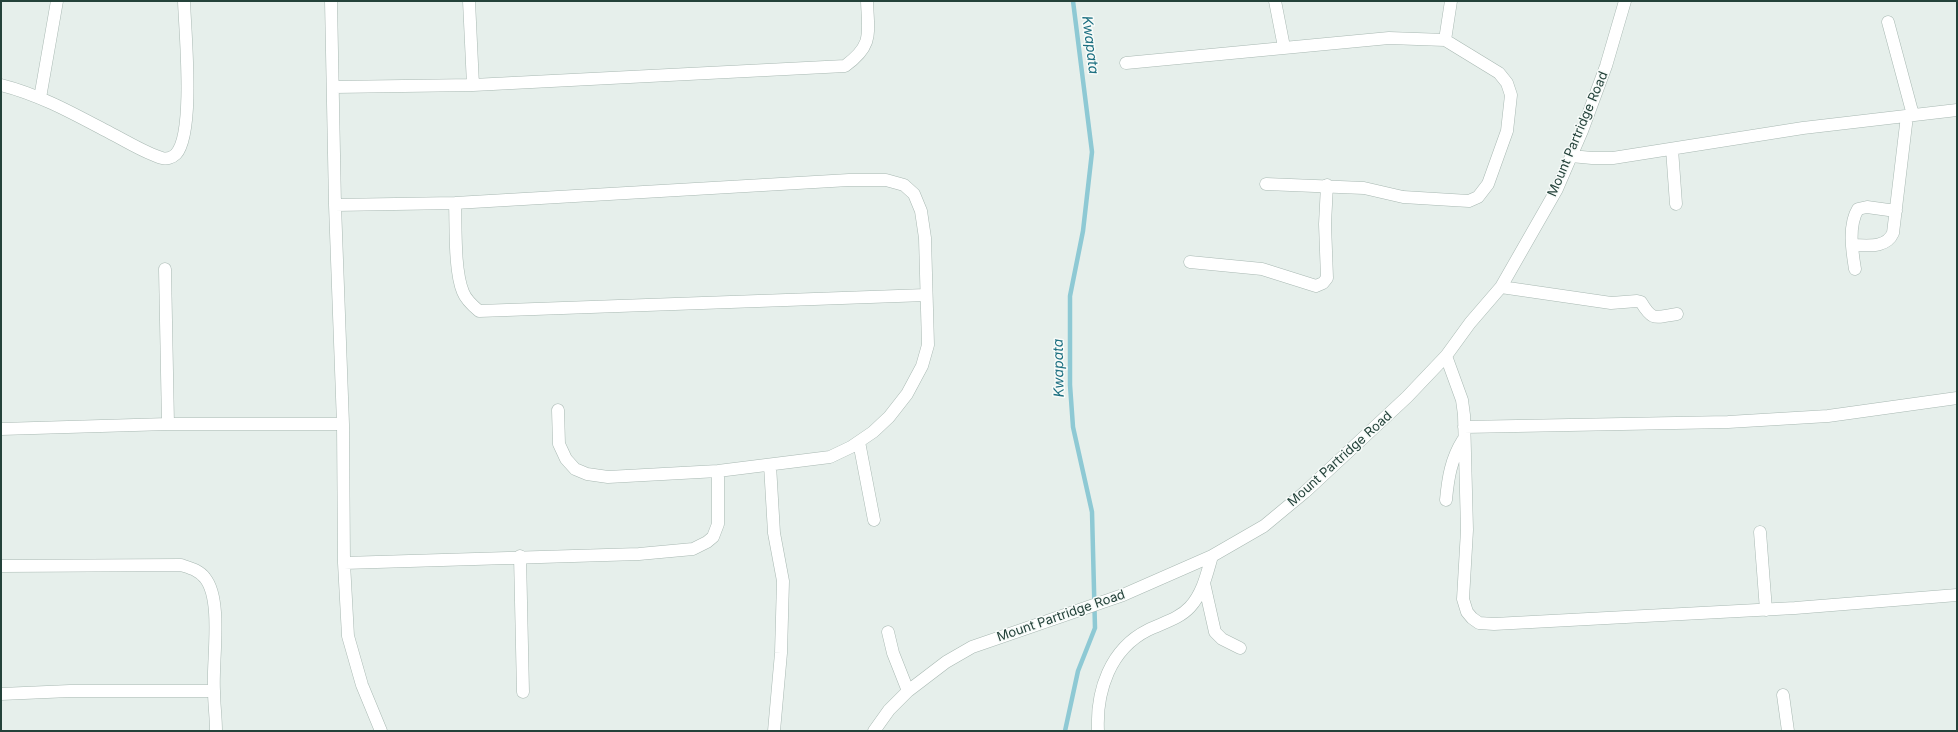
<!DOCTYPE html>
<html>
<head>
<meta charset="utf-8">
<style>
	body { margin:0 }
	#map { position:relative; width:1958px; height:732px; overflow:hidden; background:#e6efeb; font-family:Inter,sans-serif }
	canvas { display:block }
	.frame { position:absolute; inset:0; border:2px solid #24423a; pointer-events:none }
</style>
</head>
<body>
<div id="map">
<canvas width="1958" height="732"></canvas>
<div class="frame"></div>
</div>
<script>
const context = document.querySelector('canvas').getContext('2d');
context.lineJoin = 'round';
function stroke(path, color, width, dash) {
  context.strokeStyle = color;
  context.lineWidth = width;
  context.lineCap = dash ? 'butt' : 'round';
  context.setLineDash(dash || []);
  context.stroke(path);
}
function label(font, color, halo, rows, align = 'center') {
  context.font = font + ' Inter,sans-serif';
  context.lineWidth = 3;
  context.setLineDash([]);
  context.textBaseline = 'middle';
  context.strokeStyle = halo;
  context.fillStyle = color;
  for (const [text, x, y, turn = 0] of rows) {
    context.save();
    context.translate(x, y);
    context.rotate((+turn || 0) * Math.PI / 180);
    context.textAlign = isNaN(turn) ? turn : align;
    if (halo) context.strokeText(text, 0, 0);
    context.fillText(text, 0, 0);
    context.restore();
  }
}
const stream = new Path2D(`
	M1065,731L1078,671L1095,628L1092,512L1073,427L1070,385V296L1083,231L1092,152L1073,1`);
const minor = new Path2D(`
	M331,1L335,205L343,424L344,563L348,636L362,685L381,731
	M469,1L473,85
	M1275,1L1284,47
	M1888,22L1913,115
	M1126,63L1389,38L1445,40
	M1,85C41,95 76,115 112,134C128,142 145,153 162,158C166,159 172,158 176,154C195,133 185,32 184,1
	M334,87L473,85L845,66C874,45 868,33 867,1
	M40,98L57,1
	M1672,149L1676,204
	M1571,156L1592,158H1613L1803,128L1957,110
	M1266,184L1364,188L1403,197L1452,200L1469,201L1478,197L1488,184L1507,131L1511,95L1507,83L1499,73L1445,40L1451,1
	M455,203C456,227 454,270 463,292C466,300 473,306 479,311L926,295
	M335,205L455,203L849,180H886L904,185L914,194L921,211L925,238L928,345L922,366L907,394L889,417L873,432L851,447L830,457L718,471L608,477L587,474L575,469L566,459L559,444L558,410
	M1852,245C1866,245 1886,249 1893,233L1907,116
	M1190,262L1262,269L1316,286L1323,283L1327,278L1325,224L1327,185
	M165,269L168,424
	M1855,269C1852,251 1848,225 1858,209L1867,207L1896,211
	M1501,287L1611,303L1637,301L1641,302C1653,322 1655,317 1677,314
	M1446,356L1462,400L1464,415L1467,530L1463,599L1467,612L1472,618L1479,623L1494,624L1795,608L1957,595
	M1464,427L1728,422L1828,416L1957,398
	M1,429L168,424H343
	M859,442L874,520
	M770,465L774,533L783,581L781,653L774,731
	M1446,500C1448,478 1451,459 1463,440
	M1760,532L1766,610
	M520,556L523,692
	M344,563L639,554L693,549L707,542L713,537L718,524V471
	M1,566L181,565C190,568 199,570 205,578C223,600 212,662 214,691C214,704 216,717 216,731
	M1204,583L1215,632L1222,639L1240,648
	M888,632L893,653L908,691
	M1,694L70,691H214
	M1783,695L1788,731
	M874,731L889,710L908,691L946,662L972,647L1123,595L1212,556L1264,526L1305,492L1407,397L1446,356L1470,323L1501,287L1557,189L1582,131L1606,66L1625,1
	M1098,731C1096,691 1110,649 1148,630C1162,623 1179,619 1190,607C1203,593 1207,573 1212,556`);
const streetNames = [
	["Mount Partridge Road",1578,134,-67],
	["Mount Partridge Road",1340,459,-42],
	["Mount Partridge Road",1061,616,-19]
];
const waterNames = [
	["Kwapata",1090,45,83],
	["Kwapata",1059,368,-91]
];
stroke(stream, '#8ec9d4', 4.5);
stroke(minor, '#a8b8b2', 13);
stroke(minor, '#fff', 12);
label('13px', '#24423a', '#f7fbf9', streetNames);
label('italic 14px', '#1c6f80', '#f7fbf9', waterNames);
</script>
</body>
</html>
